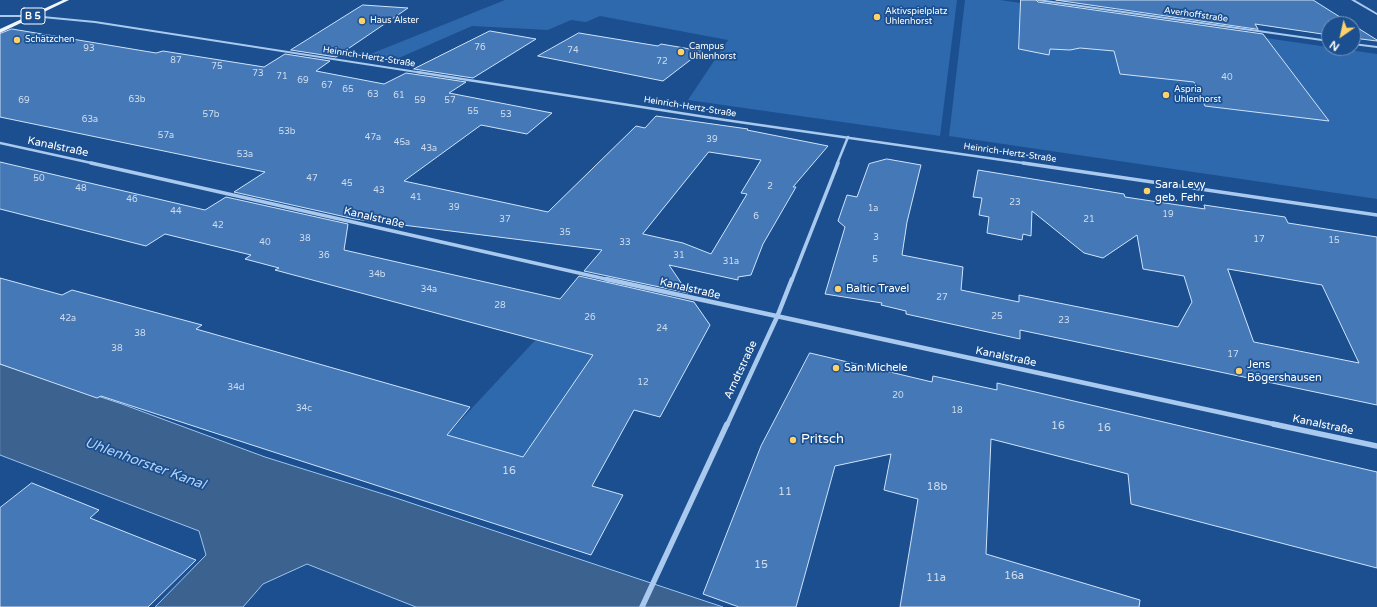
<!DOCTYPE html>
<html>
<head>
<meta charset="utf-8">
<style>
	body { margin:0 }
	#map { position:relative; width:1377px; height:607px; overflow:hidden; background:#1b4f8f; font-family:"Varela Round",sans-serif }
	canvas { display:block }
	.north { position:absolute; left:1321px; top:16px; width:40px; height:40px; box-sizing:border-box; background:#1b4f8f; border:1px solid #7695bc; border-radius:50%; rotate:214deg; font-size:11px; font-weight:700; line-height:16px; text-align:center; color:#fff }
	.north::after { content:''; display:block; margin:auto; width:14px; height:18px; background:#ffd166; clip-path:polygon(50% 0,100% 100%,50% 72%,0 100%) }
</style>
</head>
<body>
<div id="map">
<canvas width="1377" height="607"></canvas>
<div class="north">N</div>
</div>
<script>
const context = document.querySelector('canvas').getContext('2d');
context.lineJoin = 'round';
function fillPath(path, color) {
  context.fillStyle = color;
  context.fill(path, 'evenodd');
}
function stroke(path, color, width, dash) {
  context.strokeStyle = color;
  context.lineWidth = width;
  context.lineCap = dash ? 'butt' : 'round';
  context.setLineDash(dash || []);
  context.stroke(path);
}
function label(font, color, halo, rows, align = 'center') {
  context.font = font + ' "Varela Round",sans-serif';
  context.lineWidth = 3.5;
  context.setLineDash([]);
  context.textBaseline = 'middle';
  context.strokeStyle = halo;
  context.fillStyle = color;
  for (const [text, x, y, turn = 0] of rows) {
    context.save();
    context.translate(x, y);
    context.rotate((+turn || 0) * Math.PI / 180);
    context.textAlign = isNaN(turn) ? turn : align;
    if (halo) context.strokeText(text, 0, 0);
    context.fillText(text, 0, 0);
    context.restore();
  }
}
const green = new Path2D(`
	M505,0H957L940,136L688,100L728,40L600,16L586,22L571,20L548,30L472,26L392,61L363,57Z
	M965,0H1000L1377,54V199L949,136Z
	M540,335L618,353L604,402L567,392L523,457L447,435Z`);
const water = new Path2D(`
	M0,364L122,404L265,457L396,498L723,607H416L307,564L263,584L243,607H155L206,555L199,531L0,455Z`);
const building = new Path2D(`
	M1021,0H1036L1038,2L1263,34L1329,121L1205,106L1194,82L1120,74L1114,51L1080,48L1070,50L1050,49L1049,55L1019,49Z
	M1056,0H1313L1351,24H1329V35L1255,24L1258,29Z
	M363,5L408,8L336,57L291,50Z
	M1353,25L1377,40V41L1353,38Z
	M12,29L156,53L163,51L264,67L285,54L330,61L316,71L384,84L406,73L466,82L449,93L552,113L527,134L481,125L404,181L548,212L636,126L645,128L656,116L748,129L747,130L828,146L793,187H796L763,244L751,275L738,277V280L669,265L688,293L584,271L602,250L355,219L234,192L265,172L0,117V34ZM709,152L761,160L741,193L747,194L711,254L683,243L643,234Z
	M490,31L536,39L473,78L414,69Z
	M579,33L658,46L661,44L702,51L663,81L538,56Z
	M887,159L921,165L907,222L902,255L963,267L961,290L1019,302V295L1178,327L1192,302L1184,276L1143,269L1137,235L1103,258L1084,253L1032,211L1031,236L1023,234L1022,240L987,233L989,217L979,215L982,198L973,197L978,170L1124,194L1125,197L1205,209L1204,205L1285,217L1288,223L1377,237V405L1020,330V339L974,329L906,314V311L881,305L882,303L825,294L845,227L838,221L847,195L857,197L869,164ZM1228,269L1322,285L1359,363L1254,342Z
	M0,162L205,210L226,197L348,224L344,250L560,299L579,276L694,302L710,325L660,417L634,410L592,486L623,495L591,555L101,396L97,398L0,364V278L62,295L72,290L202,325L196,329L470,407L447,435L523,457L593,355L275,270L279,268L245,259L251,255L165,234L146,246L0,209Z
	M810,353L932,382L933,376L997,390V383L1377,472V568L1131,504L1128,474L991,439L986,554L1140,600L1139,607H900L918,499L884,490L891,454L835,466L796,607H739L703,594L761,446Z
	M32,483L99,510L90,518L196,560L148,607H0V508Z`);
const minorFar4 = new Path2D(`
	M1038,0L1329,41
	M0,16H32L95,22L423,73
	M1353,44L1377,47`);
const minorFar3 = new Path2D(`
	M417,72L725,120L1030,164
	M0,143L96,164
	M837,164L848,137`);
const minorFar2 = new Path2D(`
	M91,163L610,280
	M1023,163L1377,215
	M792,280L838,163`);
const minorFar1 = new Path2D(`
	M606,279L1278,425
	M727,425L777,317L792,279`);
const minor = new Path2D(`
	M1273,424L1377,446
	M642,607L727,424`);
const tertiary = new Path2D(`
	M1351,0H1355L1377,13V15Z`);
const primary = new Path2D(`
	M63,0H69L0,33V29Z`);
const markers = [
	[877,17,4,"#ffd166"],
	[362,21,4,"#ffd166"],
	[17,40,4,"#ffd166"],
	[681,52,4,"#ffd166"],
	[1166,95,4,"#ffd166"],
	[1147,191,4,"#ffd166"],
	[838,289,4,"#ffd166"],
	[836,368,4,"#ffd166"],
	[1239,371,4,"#ffd166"],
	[793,440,4,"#ffd166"]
];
const farPoinames = [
	["Aktivspielplatz",885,12],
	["Uhlenhorst",885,22],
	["Haus Alster",370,21],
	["Schätzchen",25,40],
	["Campus",689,47],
	["Uhlenhorst",689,57],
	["Aspria",1174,90],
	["Uhlenhorst",1174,100]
];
const farStreetnames = [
	["Averhoffstraße",1196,15,8],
	["Heinrich-Hertz-Straße",369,57,9],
	["Heinrich-Hertz-Straße",690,107,9],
	["Heinrich-Hertz-Straße",1010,153,8]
];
const numberNames = [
	["76",480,48],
	["93",89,49],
	["74",573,51],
	["87",176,61],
	["72",662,62],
	["75",217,67],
	["73",258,74],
	["71",282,77],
	["40",1227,78],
	["69",303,81],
	["67",327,86],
	["65",348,90],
	["63",373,95],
	["61",399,96],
	["63b",137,100],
	["69",24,101],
	["59",420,101],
	["57",450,101],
	["55",473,112],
	["57b",211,115],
	["53",506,115],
	["63a",90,120],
	["53b",287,132],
	["57a",166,136],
	["47a",373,138],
	["39",712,140],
	["45a",402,143],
	["43a",429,149],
	["53a",245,155],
	["50",39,179],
	["47",312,179],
	["45",347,184],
	["2",770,187],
	["48",81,189],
	["43",379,191],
	["41",416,198],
	["46",132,200],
	["23",1015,203],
	["39",454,208],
	["1a",873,209],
	["44",176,212],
	["19",1168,215],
	["6",756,217],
	["37",505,220],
	["21",1089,220],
	["42",218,226],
	["35",565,233],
	["3",876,238],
	["38",305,239],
	["17",1259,240],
	["15",1334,241],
	["40",265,243],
	["33",625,243],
	["36",324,256],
	["31",679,256],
	["5",875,260],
	["31a",731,262],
	["34b",377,275],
	["34a",429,290],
	["27",942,298],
	["28",500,306],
	["25",997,317],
	["26",590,318],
	["42a",68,319],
	["23",1064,321],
	["24",662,329],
	["38",140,334],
	["38",117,349],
	["17",1233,355],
	["12",643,383],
	["34d",236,388],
	["20",898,396],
	["34c",304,409],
	["18",957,411]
];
const shields = [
	[33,16,24]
];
const shieldNames = [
	["B 5",33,16]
];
const streetNames = [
	["Kanalstraße",58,147,12],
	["Kanalstraße",374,218,13],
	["Kanalstraße",690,289,13],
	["Kanalstraße",1006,357,12],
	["Arndtstraße",741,370,-65],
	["Kanalstraße",1323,425,12]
];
const poiNames = [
	["Sara Levy",1155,185],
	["geb. Fehr",1155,198],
	["Baltic Travel",846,289],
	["Jens",1247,365],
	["Bögershausen",1247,378],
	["San Michele",844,368]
];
const nearNumbernames = [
	["16",1058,426],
	["16",1104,428],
	["16",509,471],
	["18b",937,487],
	["11",785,492],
	["15",761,565],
	["16a",1014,576],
	["11a",936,578]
];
const nearPoinames = [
	["Pritsch",801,440]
];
const nearWaternames = [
	["Uhlenhorster Kanal",145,464,20]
];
fillPath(green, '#2e69ad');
fillPath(water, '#3c6290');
stroke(water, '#9cc4f0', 1);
fillPath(building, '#4478b7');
stroke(building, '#cfe3fa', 1);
stroke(minorFar4, '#a9c9ee', 2);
stroke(minorFar3, '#a9c9ee', 2.5);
stroke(minorFar2, '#a9c9ee', 3.5);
stroke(minorFar1, '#a9c9ee', 4.5);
stroke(minor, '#a9c9ee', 5.5);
fillPath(tertiary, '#a9c9ee');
fillPath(primary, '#f0f6ff');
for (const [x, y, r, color] of markers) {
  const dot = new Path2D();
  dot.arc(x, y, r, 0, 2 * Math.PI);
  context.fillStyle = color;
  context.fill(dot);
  stroke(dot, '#1b4f8f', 1.5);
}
label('9px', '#fff', '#1b4f8f', farPoinames, 'left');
label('9px', '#fff', '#1b4f8f', farStreetnames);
label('9px', '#d0dded', null, numberNames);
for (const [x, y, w] of shields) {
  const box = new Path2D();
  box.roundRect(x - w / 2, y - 8, w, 16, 3);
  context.fillStyle = '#1b4f8f';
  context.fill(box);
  stroke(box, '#fff', 1);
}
label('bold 10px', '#fff', null, shieldNames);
label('11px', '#fff', '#1b4f8f', streetNames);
label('11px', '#fff', '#1b4f8f', poiNames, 'left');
label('11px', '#d0dded', null, nearNumbernames);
label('13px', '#fff', '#1b4f8f', nearPoinames, 'left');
label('italic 14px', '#b5d3f5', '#1b4f8f', nearWaternames);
</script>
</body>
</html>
